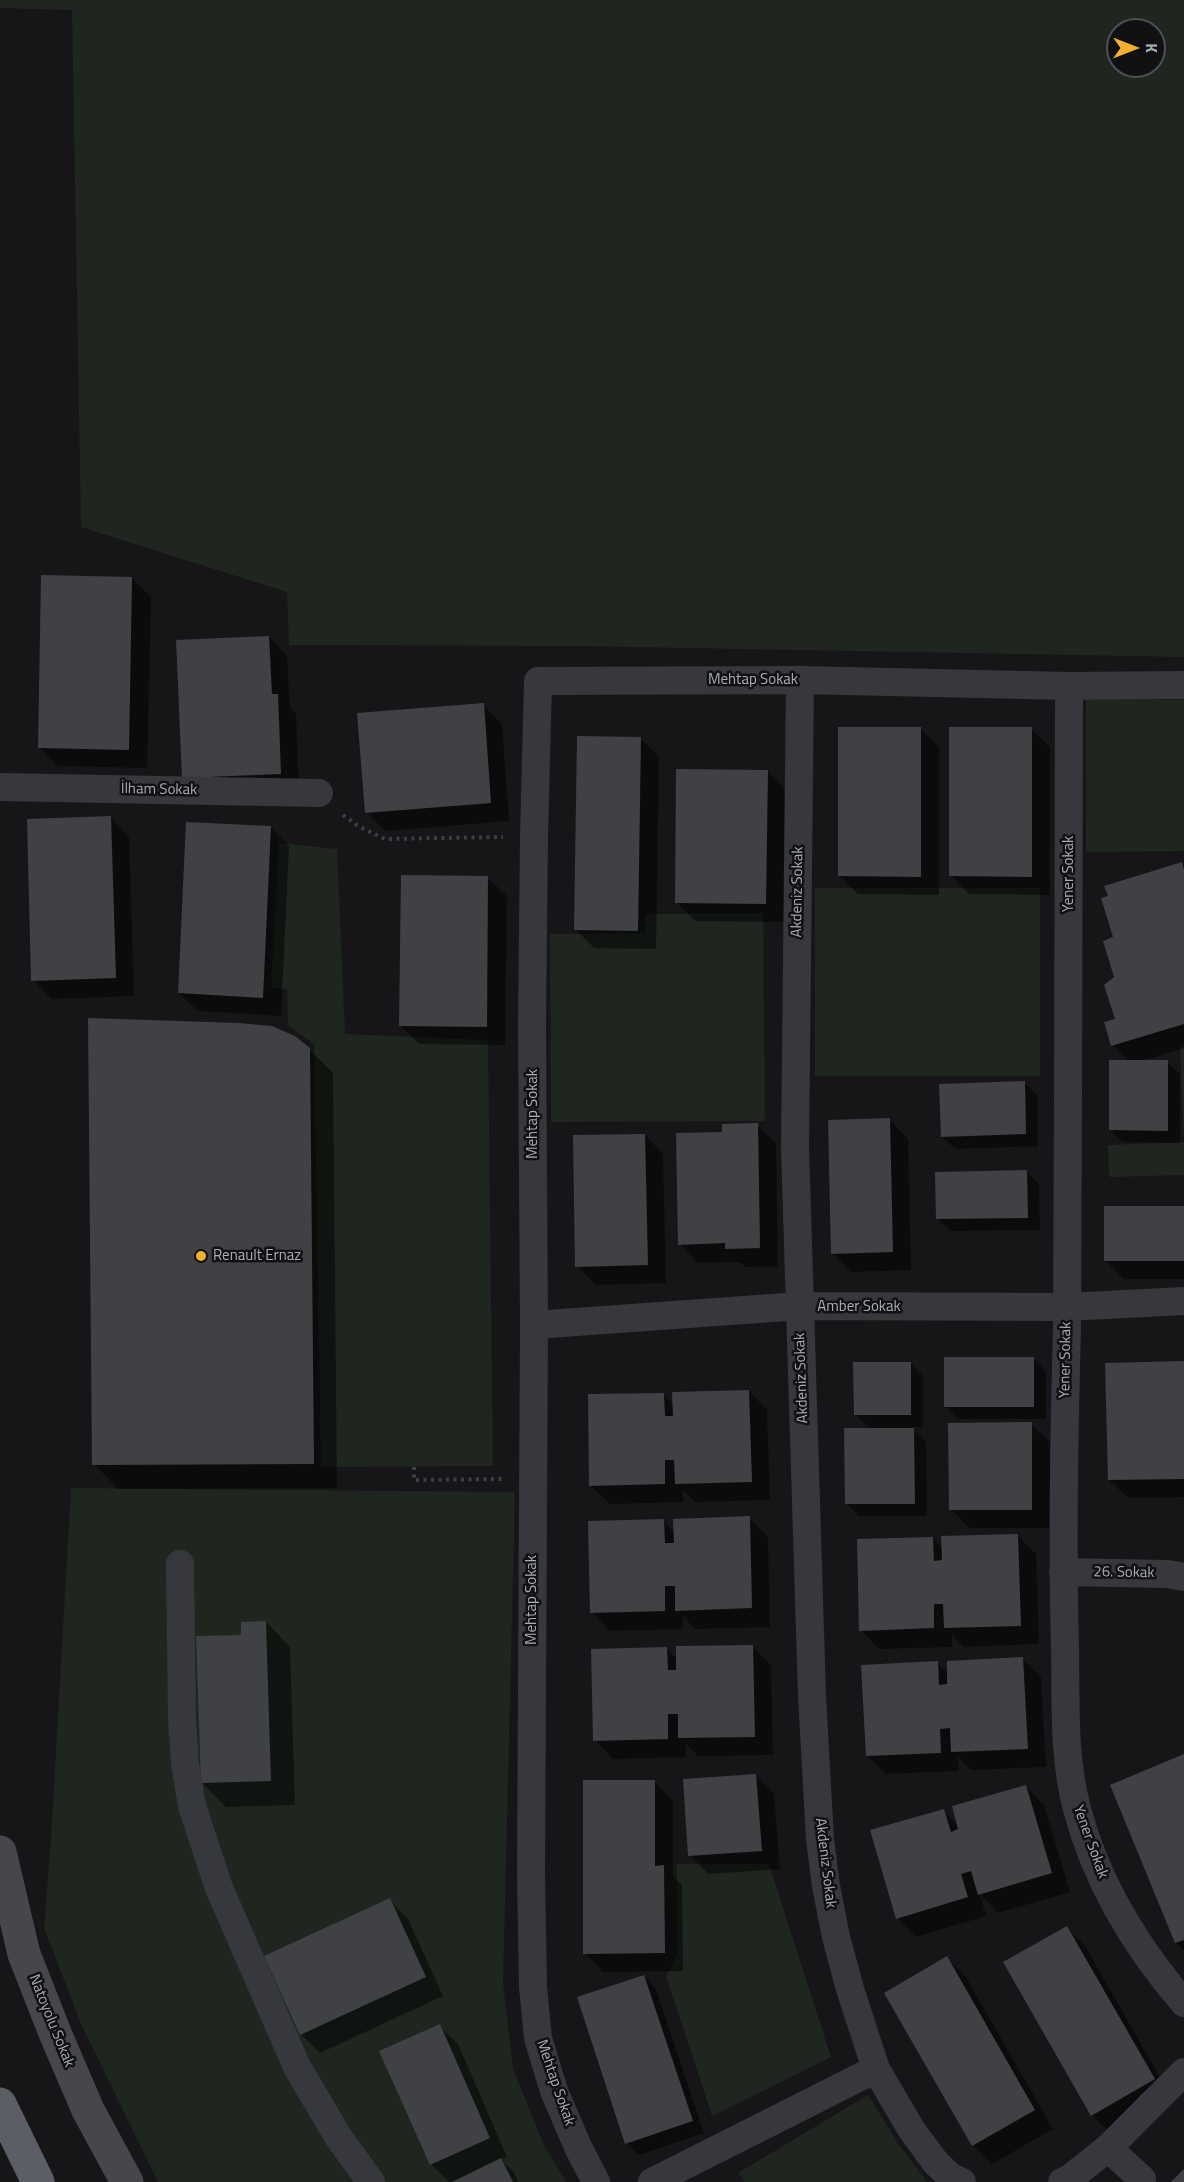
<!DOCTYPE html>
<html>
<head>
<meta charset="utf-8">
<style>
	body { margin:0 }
	#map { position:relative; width:1184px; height:2182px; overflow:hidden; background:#161618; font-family:"Titillium Web",sans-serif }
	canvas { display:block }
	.north { position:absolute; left:1106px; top:18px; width:60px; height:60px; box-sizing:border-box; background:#111113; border:2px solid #4d4f55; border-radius:50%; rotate:90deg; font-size:16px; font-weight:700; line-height:24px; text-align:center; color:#a8adb8 }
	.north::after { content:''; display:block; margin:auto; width:21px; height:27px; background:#f2b134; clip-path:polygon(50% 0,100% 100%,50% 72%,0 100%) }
</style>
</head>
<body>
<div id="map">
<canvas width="1184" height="2182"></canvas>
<div class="north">K</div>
</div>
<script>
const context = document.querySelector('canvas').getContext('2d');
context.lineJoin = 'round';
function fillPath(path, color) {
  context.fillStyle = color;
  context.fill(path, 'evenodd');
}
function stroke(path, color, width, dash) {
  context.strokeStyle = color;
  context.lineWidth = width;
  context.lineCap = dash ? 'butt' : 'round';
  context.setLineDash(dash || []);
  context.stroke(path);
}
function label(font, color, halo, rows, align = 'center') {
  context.font = font + ' "Titillium Web",sans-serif';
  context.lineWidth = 5;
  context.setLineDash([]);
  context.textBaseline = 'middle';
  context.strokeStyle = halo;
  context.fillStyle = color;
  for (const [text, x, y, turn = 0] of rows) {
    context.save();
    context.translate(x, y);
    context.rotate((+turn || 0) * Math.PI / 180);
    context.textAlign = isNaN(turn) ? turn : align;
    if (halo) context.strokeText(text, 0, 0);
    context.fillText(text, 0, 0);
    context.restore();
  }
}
const green = new Path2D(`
	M0,0H1184V657L577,646L289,645L287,592L81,527L72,10L0,8ZM1118,30H1154V66H1118Z
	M1086,700H1184V851L1086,852Z
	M279,843L337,849L345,1034L488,1040L493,1466L321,1467L314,1044L288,1025L287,989L271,988Z
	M815,888H1040V1076H815Z
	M763,913L765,1121L551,1122L550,934L645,933V914Z
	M1184,1044V1142L1180,1047Z
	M1184,1142V1175L1109,1177L1108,1145Z
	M71,1488L515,1492L503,1983L513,2069L544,2145L566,2182H158L81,2024L44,1928L51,1839Z
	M677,1864H769L831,2057L712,2116L666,1976L677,1955Z
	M868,2095L897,2142L927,2182H745L738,2173Z`);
const shadow = new Path2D(`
	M132,578L151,597L147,768L58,766L39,747Z
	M269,637L287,656L290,709L296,714L299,793L202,796Z
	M483,705L502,724L509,821L385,831L367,812Z
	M920,729L939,747V895L858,894L839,876Z
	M1031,729L1050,747V895L969,894L951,876Z
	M640,738L659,757L656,949L594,948L575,929Z
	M767,771L786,790L784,922L695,921L676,902Z
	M111,818L129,837L134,996L52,999L33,980Z
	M270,827L289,846L281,1016L198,1011L179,993Z
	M1181,864L1184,866V1048L1141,1061L1167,1062L1180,1074V1143L1123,1142L1110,1130L1129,1062L1113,1045L1117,1020L1115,938Z
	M488,878L507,896L505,1045L419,1044L401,1026Z
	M309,1049L333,1073L337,1488L118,1489L94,1464Z
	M1024,1082L1037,1095L1038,1146L955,1149L942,1137Z
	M890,1120L908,1139L911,1270L851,1272L832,1253Z
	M757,1125L776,1143L778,1266L745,1267L740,1262L698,1263L680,1244L723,1133Z
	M645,1135L663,1154L666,1283L596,1285L577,1266Z
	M1026,1171L1039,1184L1040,1230L950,1231L938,1219Z
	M1184,1207V1279H1124L1106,1261Z
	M1033,1358L1046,1371V1419H958L946,1407Z
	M910,1363L923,1376V1427H911L926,1442L927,1516H859L847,1504L871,1430L855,1414Z
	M1184,1363V1497L1128,1498L1109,1480Z
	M749,1391L767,1410L770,1500L695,1502L683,1490V1502L610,1504L591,1486L663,1394L674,1405Z
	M1031,1424L1050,1442L1051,1528H969L951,1509Z
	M749,1518L768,1537L770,1627L695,1629L683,1616V1629L610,1631L592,1612L663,1521L675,1532Z
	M1018,1536L1036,1554L1039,1644L964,1647L952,1635V1647L879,1649L861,1630L933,1538L943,1549Z
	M266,1622L290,1647L295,1805L226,1807L202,1783L243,1636Z
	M752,1646L771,1665L773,1755L698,1756L686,1744V1757L613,1759L595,1740L666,1648L678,1660Z
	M1022,1659L1041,1677L1046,1767L971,1770L958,1757L959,1771L886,1774L867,1756L937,1663L949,1674Z
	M1184,1756V1950L1176,1943L1112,1786Z
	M756,1776L774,1794L780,1869L708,1874L690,1855Z
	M655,1782L673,1801V1877L682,1885L683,1971L603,1972L585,1953Z
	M1026,1787L1044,1805L1070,1892L998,1913L980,1894L986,1916L916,1937L897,1918L943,1811L959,1826Z
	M389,1900L408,1919L443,1996L320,2053L301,2034Z
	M1066,1927L1085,1946L1172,2098L1111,2134L1092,2115Z
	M947,1958L966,1977L1053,2129L992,2164L973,2145Z
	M644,1976L656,1989L704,2133L639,2155L626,2143Z
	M439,2026L458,2044L507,2157L501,2160L514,2172L518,2182H449L431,2164Z`);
const building = new Path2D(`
	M41,575L132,577L129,750L38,748Z
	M269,636L272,694H278L281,774L182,778L176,640Z
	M484,703L491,803L365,813L357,713Z
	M838,727H921V877L838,876Z
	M949,727H1032V877L949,876Z
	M577,736L641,737L638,931L574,930Z
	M676,769L768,770L766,904L675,903Z
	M111,816L116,978L31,981L27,819Z
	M186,822L271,826L263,998L178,993Z
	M1182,862L1184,870V1024L1111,1046L1104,1022L1115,1019L1104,985L1114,977L1103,941L1113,937L1101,898L1108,896L1104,886Z
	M401,875L488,876L487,1027L399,1026Z
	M88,1018L238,1023L272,1026L295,1036L310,1048L314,1464L92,1465Z
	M1109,1060H1168V1131L1109,1130Z
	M1025,1081L1026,1134L941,1137L939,1084Z
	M890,1118L893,1252L831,1254L828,1120Z
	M758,1123L760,1248L725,1249V1243L678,1245L676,1133L722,1132V1124Z
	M645,1134L648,1265L575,1267L573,1135Z
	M1027,1170L1028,1218L936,1219L935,1172Z
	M1104,1206H1184V1261H1104Z
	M944,1357H1034V1407H944Z
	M1184,1361V1479L1108,1480L1105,1363Z
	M853,1362H911V1415H854Z
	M749,1390L752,1482L675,1484L674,1460H665V1484L589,1486L588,1394L664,1393L665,1416H673L672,1392Z
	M1032,1422V1510H949L948,1423Z
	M844,1428H914L915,1504H845Z
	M750,1516L752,1608L675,1611V1586H665V1611L590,1613L588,1521L664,1519L665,1543H674L673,1519Z
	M1018,1534L1021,1626L944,1628L943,1604H934V1628L859,1631L857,1539L933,1537L934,1561L942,1560L941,1536Z
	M266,1621L271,1781L201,1783L196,1636L241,1635V1622Z
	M753,1645L755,1737L678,1738V1714H668V1739L593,1741L591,1649L667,1647L668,1670H676V1646Z
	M1023,1657L1028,1749L951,1752L950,1728L940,1729L941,1753L866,1756L861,1665L938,1661L939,1685L947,1684V1661Z
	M1184,1754V1940L1175,1943L1110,1785Z
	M756,1774L762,1851L688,1856L683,1779Z
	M583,1780H655V1866L664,1865L665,1953L583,1954Z
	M1026,1785L1052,1873L978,1895L971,1871L961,1874L968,1897L896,1919L870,1830L944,1809L951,1832L958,1829L952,1806Z
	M390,1898L426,1977L300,2035L264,1956Z
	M1067,1926L1155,2079L1091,2116L1003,1962Z
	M947,1956L1035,2110L972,2146L884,1993Z
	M644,1975L693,2121L625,2144L577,1997Z
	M440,2024L490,2138L430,2165L379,2051Z
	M501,2158L513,2182H452Z
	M1184,2169V2182H1171Z`);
const path = new Path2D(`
	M343,815L358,826L385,839L503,837
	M414,1467V1480L502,1479`);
const minor = new Path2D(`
	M800,680L795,1147L812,1696L820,1839L826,1886L836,1937L850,1989L876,2069L911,2129L936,2163L951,2177L962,2182
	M1069,686C1069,824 1068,961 1068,1099C1068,1176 1068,1253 1067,1329C1064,1435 1062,1541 1065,1647C1066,1701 1063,1757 1077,1809C1096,1881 1136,1947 1184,2003
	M0,787L319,793
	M534,1325L800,1306L1067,1307L1184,1301
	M180,1564L182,1719L185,1763L192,1806L219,1888L297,2067L339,2138L371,2182
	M1063,1572L1168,1574L1184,1577
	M1108,2148L1142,2179
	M596,2182L578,2147L554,2091L538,2038L533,1987L531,1873L534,1325L532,1025L534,836L538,681L800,680L1069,686L1184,685
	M652,2182L876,2069
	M1062,2182L1069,2179L1108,2148L1184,2072`);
const secondary = new Path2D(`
	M0,1852L24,1954L55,2033L88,2110L127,2182`);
const trunk = new Path2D(`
	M0,2104L38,2182`);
const markers = [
	[201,1256,6,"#f2b134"]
];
const streetNames = [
	["Mehtap Sokak",753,680],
	["İlham Sokak",159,790,1],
	["Yener Sokak",1069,874,-90],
	["Akdeniz Sokak",798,892,-89],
	["Mehtap Sokak",533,1114,-90],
	["Amber Sokak",859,1307],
	["Yener Sokak",1066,1360,-89],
	["Akdeniz Sokak",802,1378,-92],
	["26. Sokak",1124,1573,1],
	["Mehtap Sokak",532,1600,-90],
	["Yener Sokak",1090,1842,70],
	["Akdeniz Sokak",825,1863,83],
	["Natoyolu Sokak",51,2021,68],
	["Mehtap Sokak",555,2083,71]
];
const poiNames = [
	["Renault Ernaz",213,1256]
];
fillPath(green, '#1e261f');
fillPath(shadow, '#0007');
fillPath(building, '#404145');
stroke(path, '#3d3f44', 4, [3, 4.5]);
stroke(minor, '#37383d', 28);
stroke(secondary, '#45474d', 33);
stroke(trunk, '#5b5e65', 33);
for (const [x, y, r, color] of markers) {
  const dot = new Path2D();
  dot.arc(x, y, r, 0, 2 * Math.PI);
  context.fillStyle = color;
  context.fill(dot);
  stroke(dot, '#111113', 2);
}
label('15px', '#a8adb8', '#111113', streetNames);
label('15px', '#a8adb8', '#111113', poiNames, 'left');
</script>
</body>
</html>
